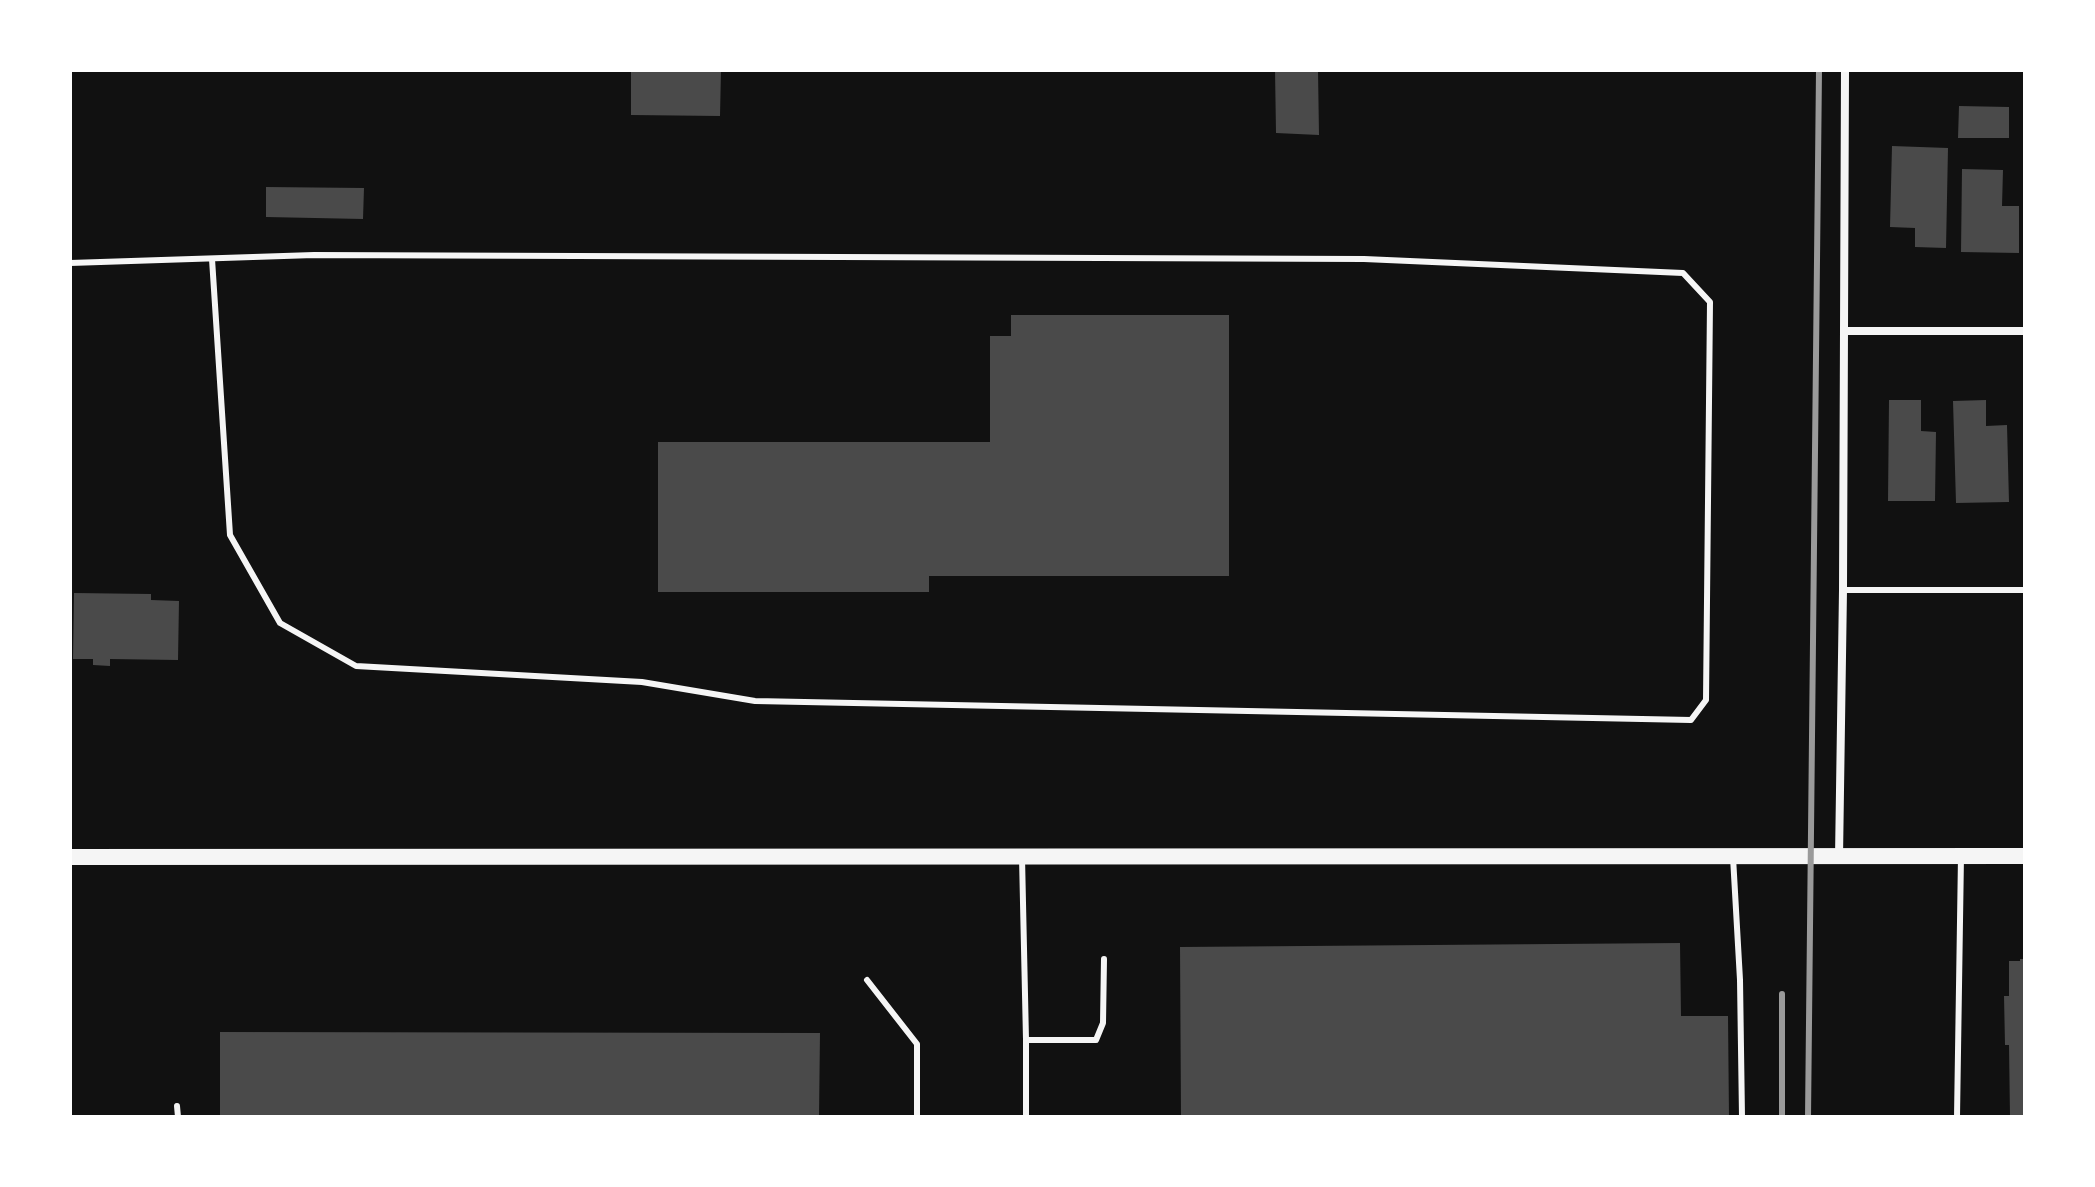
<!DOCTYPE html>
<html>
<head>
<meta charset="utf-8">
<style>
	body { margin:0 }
	#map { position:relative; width:2095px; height:1187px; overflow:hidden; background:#111; font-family:"Playfair Display",serif }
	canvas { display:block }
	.frame { position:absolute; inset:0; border:72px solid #fff; pointer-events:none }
</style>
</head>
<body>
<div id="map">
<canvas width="2095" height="1187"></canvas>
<div class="frame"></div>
</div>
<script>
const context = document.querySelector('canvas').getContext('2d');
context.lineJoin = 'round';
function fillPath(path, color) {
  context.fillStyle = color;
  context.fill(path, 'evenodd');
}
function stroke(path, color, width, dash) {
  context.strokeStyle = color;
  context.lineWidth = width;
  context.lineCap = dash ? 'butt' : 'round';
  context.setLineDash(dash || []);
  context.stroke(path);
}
const building = new Path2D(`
	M631,70H721L720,116L631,115Z
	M1275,70H1318L1319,135L1276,133Z
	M1959,106L2009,107V138H1958Z
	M1892,146L1948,148L1946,248L1915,247V228L1890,227Z
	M1962,169L2003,170L2002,206H2019V253L1961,252Z
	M266,187L364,188L363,219L266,217Z
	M1011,315H1229V576H929V592H658V442H990V336H1011Z
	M1889,400H1921V431L1936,432L1935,501H1888Z
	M1986,400V426L2007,425L2009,502L1956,503L1953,401Z
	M74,593L151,594V600L179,601L178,660L110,659V666L93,665V659H73Z
	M1680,943L1681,1016H1728L1729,1117H1181L1180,947Z
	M2020,959H2025V1117H2010L2009,1045H2005L2004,996H2009V961H2020Z
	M220,1032L820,1033L819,1117H220Z`);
const service = new Path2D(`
	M70,263L314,255L1364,259L1683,273L1710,302L1706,700L1691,720L755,701L642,682L356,666L280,623L230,535L212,259
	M1843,590H2025
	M1022,857L1026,1040H1096L1103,1023L1104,959
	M1733,857L1740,980L1742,1117
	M867,980L917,1044V1117
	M1026,1040V1117
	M177,1106L178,1117
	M1957,1117L1961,856`);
const minor = new Path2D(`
	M1845,331H2025
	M1839,857L1843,590L1845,70`);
const secondary = new Path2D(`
	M70,857L2025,856`);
const rail = new Path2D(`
	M1782,994V1117
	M1808,1117L1819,70`);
fillPath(building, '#4a4a4a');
stroke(service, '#f5f5f5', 6);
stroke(minor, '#f5f5f5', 8);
stroke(secondary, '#f5f5f5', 16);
stroke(rail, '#9a9a9a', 6);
</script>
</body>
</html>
